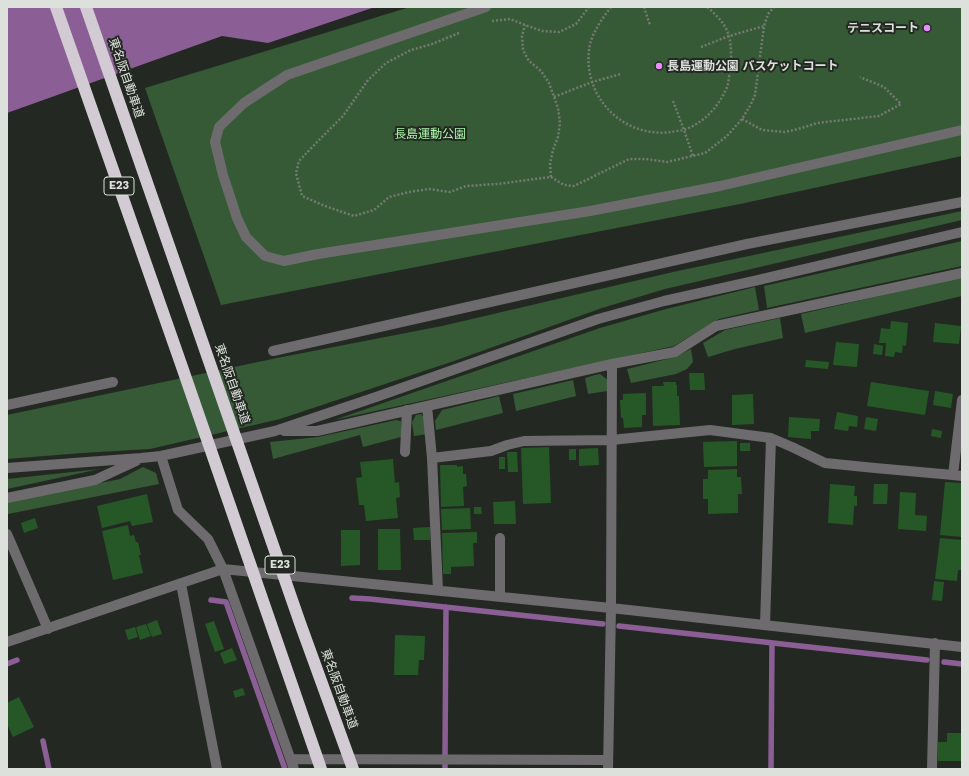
<!DOCTYPE html>
<html>
<head>
<meta charset="utf-8">
<style>
	body { margin:0 }
	#map { position:relative; width:969px; height:776px; overflow:hidden; background:#232922; font-family:"Work Sans",sans-serif }
	canvas { display:block }
	.frame { position:absolute; inset:0; border:8px solid #dde1dc; pointer-events:none }
</style>
</head>
<body>
<div id="map">
<canvas width="969" height="776"></canvas>
<div class="frame"></div>
</div>
<script>
const context = document.querySelector('canvas').getContext('2d');
context.lineJoin = 'round';
function fillPath(path, color) {
  context.fillStyle = color;
  context.fill(path, 'evenodd');
}
function stroke(path, color, width, dash) {
  context.strokeStyle = color;
  context.lineWidth = width;
  context.lineCap = dash ? 'butt' : 'round';
  context.setLineDash(dash || []);
  context.stroke(path);
}
function label(font, color, halo, rows, align = 'center') {
  context.font = font + ' "Work Sans","Noto Sans JP",sans-serif';
  context.lineWidth = 4;
  context.setLineDash([]);
  context.textBaseline = 'middle';
  context.strokeStyle = halo;
  context.fillStyle = color;
  for (const [text, x, y, turn = 0] of rows) {
    context.save();
    context.translate(x, y);
    context.rotate((+turn || 0) * Math.PI / 180);
    context.textAlign = isNaN(turn) ? turn : align;
    if (halo) context.strokeText(text, 0, 0);
    context.fillText(text, 0, 0);
    context.restore();
  }
}
const green = new Path2D(`
	M410,7H962V156L740,204L221,305L145,88Z
	M962,211V220L665,289L602,308L454,361L280,419L150,449L82,453L7,459V415L277,358L442,326L673,272Z
	M962,241V266L767,308L764,286Z
	M962,277V296L805,333L801,314Z
	M755,287L759,310L719,319L674,346L334,420L600,328L666,309Z
	M780,318L783,338L735,349L708,357L703,343L725,330Z
	M691,349L693,362L687,369L676,374L631,383L627,369L675,357Z
	M600,374L608,380L607,391L588,394L585,378L595,375Z
	M573,380L576,396L516,411L513,394Z
	M499,396L503,413L436,430L435,421L442,410Z
	M421,414L427,422L428,434L414,436L412,422L416,415Z
	M396,420L401,421V437L363,447L360,435L273,459L270,442L318,437Z
	M143,467L156,473L159,484L8,514L7,502L120,479Z
	M100,469L7,489V479Z`);
const water = new Path2D(`
	M7,7H375L268,43L222,36L7,113Z`);
const stream = new Path2D(`
	M352,598L370,599L603,624
	M211,600L226,602L285,769
	M619,626L927,660
	M944,662L962,664
	M7,664L17,660
	M43,741L49,769
	M445,755L446,607
	M445,769V765
	M771,769L772,643`);
const building = new Path2D(`
	M891,321L908,323L906,346L903,345L902,353L895,352L894,357L885,356L886,343H879L881,328L890,329Z
	M935,323L961,326L959,344L933,342Z
	M836,342L859,344L857,367L833,365Z
	M874,344L883,346L882,355L873,354Z
	M806,360L829,362L828,369L805,367Z
	M689,373H704L705,390H690Z
	M663,382H676V385H677V396H679L680,425L653,426L652,386H664Z
	M871,382L929,391L925,415L867,406Z
	M935,391L953,394L951,408L933,405Z
	M646,393V415H642V427L624,428L623,418H621L620,400H623V394Z
	M753,394L754,424L732,425V395Z
	M837,412L858,416L857,427L849,426L848,431L834,429Z
	M789,417L820,419L819,431H811V439L788,437Z
	M866,417L878,419L876,431L864,429Z
	M932,429L942,431L941,438L931,436Z
	M737,441V466L704,467L703,442Z
	M740,443H750V451H740Z
	M549,447L551,503L523,504L521,448Z
	M598,448L599,465L579,466V449Z
	M569,449H576V460H569Z
	M507,452H517L518,472H508Z
	M499,457H505V469H499Z
	M393,459L395,483L399,482L400,497L396,498L398,518L366,521L364,505H359L356,478L362,477L360,462Z
	M440,465H457V467L463,466V474H466L467,486L463,487L464,506L441,507Z
	M737,469V477H741L742,494H738V513L708,514V499H703V479H708V470Z
	M945,482L962,483V537L940,535Z
	M830,484L855,486L854,496H857V506H854L853,525L828,523Z
	M874,484H888L887,504H873Z
	M900,492L916,493L915,515L927,516L926,531L898,529Z
	M147,494L153,522L132,526L130,521L102,528L97,506Z
	M515,501L516,524H494L493,502Z
	M474,507H481L482,514H474Z
	M470,508L471,529L442,530L441,509Z
	M35,518L38,528L24,533L21,523Z
	M128,525L130,536L134,535L136,542H138L141,555H139L143,573L113,580L102,531Z
	M430,527V540H414L413,528Z
	M378,529H400L401,570H378Z
	M341,530H360V565L341,566Z
	M477,532V543H473L474,566L451,567V574H443L442,533Z
	M940,538L962,540L961,570H958L957,581L935,579Z
	M934,581L944,582L942,601L932,600Z
	M157,620L162,634L152,637L147,624Z
	M214,621L224,649L215,652L205,624Z
	M146,624L151,636L140,640L136,627Z
	M135,627L138,637L128,640L125,630Z
	M395,635L425,636L424,660H419L418,675H394Z
	M232,648L237,660L224,664L220,653Z
	M243,688L245,695L235,698L233,691Z
	M19,697L34,727L13,737L7,724V703Z
	M947,733H962V761H938V742H947Z`);
const path = new Path2D(`
	M611,7C603,17 593,32 590,44C588,54 588,64 590,74C598,112 633,137 671,132C675,131 681,131 686,129C705,122 719,106 727,87C729,82 729,75 730,69C732,61 731,43 729,36C726,25 716,14 707,7
	M644,7L650,25
	M492,21L510,19L525,25L542,31L559,32L576,24L589,7
	M459,33L432,44L411,50L386,63L368,80L343,116L318,141L299,161L296,173L302,196L325,206L354,216L374,210L389,197L409,192L429,189L450,192L466,186L497,184L551,177L550,163L553,150L558,137L560,123L558,108L549,83L541,71L529,61L523,50L522,36L525,25
	M701,47L729,36L764,26
	M554,97L592,82L621,74
	M673,101L684,130L693,156
	M742,119L762,130L785,132L802,128L817,123L879,116L901,104L884,87L860,77
	M551,177L564,185L574,186L629,159H646L667,162L705,153L727,136L742,119L751,104L755,95L764,26L768,14L774,7`);
const minor = new Path2D(`
	M486,7L287,75L244,103L219,127L215,142L223,175L237,218L246,237L265,256L284,261L318,254L590,211L720,186L962,130
	M273,351L747,244L962,202
	M962,400L953,475L962,476
	M7,405L113,382
	M427,406L432,458L438,590
	M284,431H317L612,364L675,352L716,326L962,273
	M405,452L407,410
	M161,456L178,510L208,539L223,569L294,769
	M432,458L491,451L507,445L524,441L611,440L710,430L771,438L792,447L825,463L875,468L953,475
	M7,468L141,458L161,456L275,431L376,397L598,319L664,301L754,281L962,232
	M7,498L95,480L136,461
	M7,534L48,629
	M500,538V596
	M181,584L217,769
	M765,625L771,438
	M7,642L223,569L611,608L962,647
	M291,759L608,760
	M608,769L611,608L612,364
	M932,769L935,643`);
const highway = new Path2D(`
	M56,7L181,364L321,769
	M86,7L300,623L353,769`);
const markers = [
	[927,28,4,"#ea8dfd"],
	[659,66,4,"#ea8dfd"]
];
const shields = [
	[119,186,30],
	[280,565,30]
];
const shieldNames = [
	["E23",119,186],
	["E23",280,565]
];
const poiNames = [
	["テニスコート",919,28],
	["長島運動公園 バスケットコート",667,66,"left"]
];
const streetNames = [
	["東名阪自動車道",126,78,71],
	["東名阪自動車道",232,384,71],
	["東名阪自動車道",339,689,70]
];
const parkNames = [
	["長島運動公園",430,134]
];
fillPath(green, '#355a35');
fillPath(water, '#8b5f95');
stroke(stream, '#8b5f95', 5.5);
fillPath(building, '#255826');
stroke(path, '#757a74', 2.5, [2, 2]);
stroke(minor, '#6e6b6f', 10);
stroke(highway, '#d3cbd4', 12);
for (const [x, y, r, color] of markers) {
  const dot = new Path2D();
  dot.arc(x, y, r, 0, 2 * Math.PI);
  context.fillStyle = color;
  context.fill(dot);
  stroke(dot, '#232922', 1.5);
}
for (const [x, y, w] of shields) {
  const box = new Path2D();
  box.roundRect(x - w / 2, y - 9, w, 18, 3);
  context.fillStyle = '#232922';
  context.fill(box);
  stroke(box, '#dde1dc', 1);
}
label('bold 11px', '#dde1dc', null, shieldNames);
label('bold 12px', '#dde1dc', '#232922', poiNames, 'right');
label('12px', '#dde1dc', '#232922', streetNames);
label('12px', '#aaf5a9', '#232922', parkNames);
</script>
</body>
</html>
